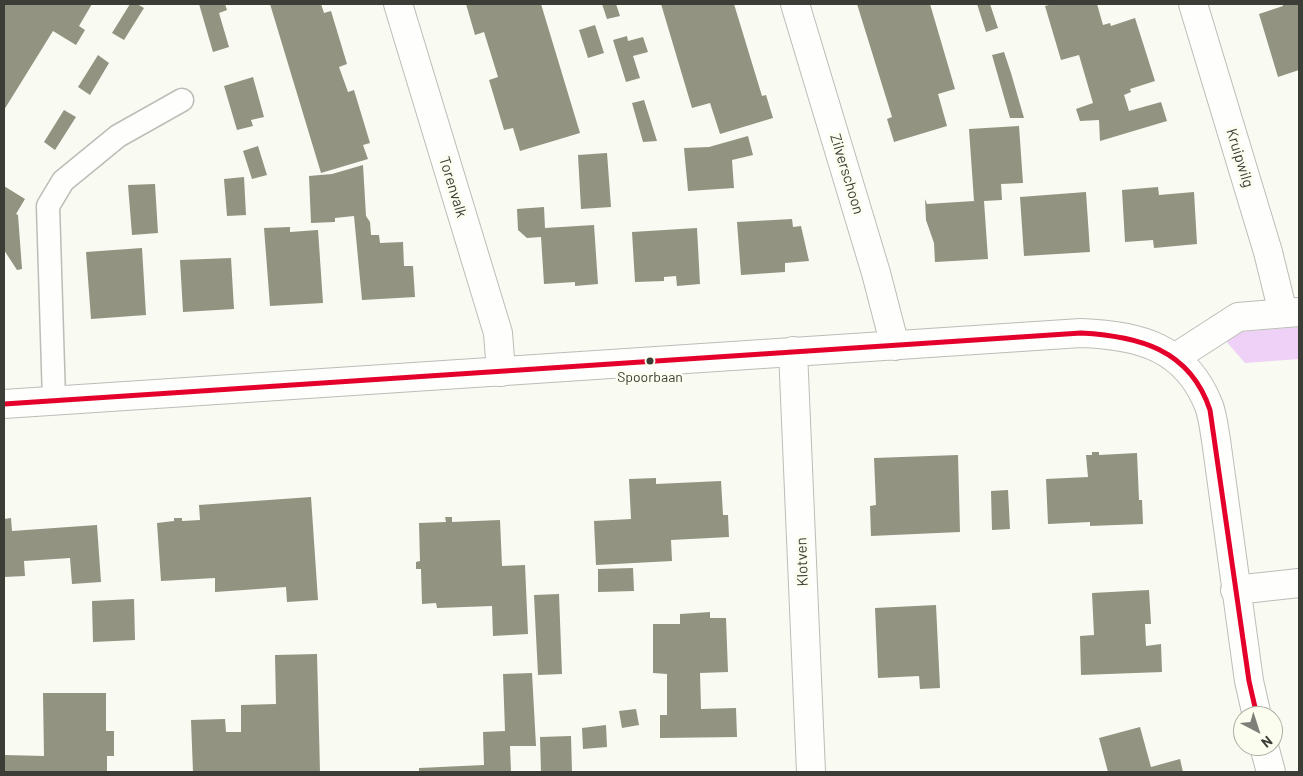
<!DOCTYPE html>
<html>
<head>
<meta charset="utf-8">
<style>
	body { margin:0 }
	#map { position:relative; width:1303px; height:776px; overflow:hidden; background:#f9faf2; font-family:Barlow,sans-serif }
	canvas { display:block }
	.frame { position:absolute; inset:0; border:5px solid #3c3d37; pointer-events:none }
	.north { position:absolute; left:1233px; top:706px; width:50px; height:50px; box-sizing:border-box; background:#fbfdef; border:1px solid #afb0a5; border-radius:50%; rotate:140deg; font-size:14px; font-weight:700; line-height:20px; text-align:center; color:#3c3d37 }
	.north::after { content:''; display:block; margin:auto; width:18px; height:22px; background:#7e7f78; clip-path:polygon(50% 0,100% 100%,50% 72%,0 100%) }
</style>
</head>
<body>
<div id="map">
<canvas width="1303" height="776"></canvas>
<div class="frame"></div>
<div class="north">N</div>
</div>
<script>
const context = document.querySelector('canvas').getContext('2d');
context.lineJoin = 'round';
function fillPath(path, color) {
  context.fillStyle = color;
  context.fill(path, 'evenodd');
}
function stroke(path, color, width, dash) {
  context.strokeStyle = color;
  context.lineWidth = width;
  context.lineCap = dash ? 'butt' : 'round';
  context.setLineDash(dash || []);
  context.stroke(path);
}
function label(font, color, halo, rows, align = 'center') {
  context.font = font + ' Barlow,sans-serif';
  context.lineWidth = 5;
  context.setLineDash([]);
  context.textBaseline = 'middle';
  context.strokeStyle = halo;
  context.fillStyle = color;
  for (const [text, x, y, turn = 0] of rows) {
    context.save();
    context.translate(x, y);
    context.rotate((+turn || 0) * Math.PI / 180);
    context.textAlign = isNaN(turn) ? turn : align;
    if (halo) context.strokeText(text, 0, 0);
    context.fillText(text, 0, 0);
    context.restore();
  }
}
const forest = new Path2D(`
	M1299,327V359L1245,363L1225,340L1239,332Z`);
const building = new Path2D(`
	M4,4H92L79,26L85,30L76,45L53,31L4,110Z
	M130,4H137L144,8L124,40L112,33Z
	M199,4H225L227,10L219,13L229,47L213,52Z
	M270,4H321L324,13L331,11L347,64L339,67L348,92L354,90L370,143L363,145L368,159L321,173Z
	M466,4H541L580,133L520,151L513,128L504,130L489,80L498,77L484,32L475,35Z
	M602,4H616L620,16L607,19Z
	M661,4H734L762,96L766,95L773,118L720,134L710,103L692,108Z
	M857,4H930L955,89L938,94L947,126L894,142L887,119L892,117Z
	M977,4H990L998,28L986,32Z
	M1053,4H1097L1103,25L1110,23L1111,26L1135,18L1155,81L1130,89L1131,92L1124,95L1129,111L1161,102L1167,121L1100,141L1099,120L1080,121L1076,109L1093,103L1079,55L1061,60L1045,6Z
	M1283,4H1299V70L1278,77L1259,14L1283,6Z
	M595,25L604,53L588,58L579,30Z
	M627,36L628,41L643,37L648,52L633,56L640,78L626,82L613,40Z
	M1004,52L1011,73L1024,118H1010L992,55Z
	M98,55L109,63L90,95L78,87Z
	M253,77L264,117L251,120L253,126L237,130L224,86Z
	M644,100L651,122L657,141L643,142L632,103Z
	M64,110L76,117L55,150L44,142Z
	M1019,126L1023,183L1001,184L1002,200L984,201L988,259L935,262L934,243L926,220L925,199L927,204L974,201L969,129Z
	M748,136L753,155L732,160L734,188L688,191L684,148L709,147Z
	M258,146L267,175L252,179L243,151Z
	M607,153L611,207L581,209L578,155Z
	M363,165L366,216L370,222L371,235H379L380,243L403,242L404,266H413L415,297L362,300L354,216L335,218V222L311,223L309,176L332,174Z
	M244,177L246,215L227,216L224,179Z
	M155,184L158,233L132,235L128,185Z
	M4,186L25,199L16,214L18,215L22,269L17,270L4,250Z
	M1158,187L1159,195L1194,192L1197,244L1154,248L1153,240L1125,242L1122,190Z
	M1086,192L1090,252L1024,256L1020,197Z
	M544,207L545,228L594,225L598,284L575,286V282L544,284L541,237L527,238L518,230L517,209Z
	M792,219L793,227L801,226L809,261L785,263V272L741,275L737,222Z
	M290,227V232L318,230L323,303L270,306L264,228Z
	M697,228L700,284L677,286L676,276L664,277V281L635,282L632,232Z
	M142,248L146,315L91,319L86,252Z
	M231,258L234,309L183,312L180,260Z
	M1092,452H1099V455L1137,453L1139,500H1142L1143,524L1090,526V522L1048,524L1046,479L1088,477L1086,455H1092Z
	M958,455L960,532L871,536L870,506L876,505L874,458Z
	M656,478V484L721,481L723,515H728L729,537L671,540L672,561L596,565L594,521L631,519L629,479Z
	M1008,490L1010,529L992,530L991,491Z
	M311,497L318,600L287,602L286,587L215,592V578L161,581L157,523L174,521V518H182V521L200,520L199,505Z
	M445,517H452V522L500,520L502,566L525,565L528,634L493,636L492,606L437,608L436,603L422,604L421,569H416V562L420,561L419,523L446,522Z
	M11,518L12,531L97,525L101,582L72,584L70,558L24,561L25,576L4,577V519Z
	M633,568L634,591L598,592V569Z
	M1149,590L1151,624H1145L1146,646L1161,644L1162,672L1081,675L1080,636L1094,635L1092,593Z
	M559,594L562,674L538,675L534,595Z
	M134,599L135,640L93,642L92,601Z
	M936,605L940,688L920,689L919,676L878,678L875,608Z
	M710,612V618H726L728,672L700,673L701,709L736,708L737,737L660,738V715H667V674L653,673V624H680V614Z
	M317,654L320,772H193L191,720L225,719L226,732H241V705L276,704L275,655Z
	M532,673L536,746H510L511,772H419V768L484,765L483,732L505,731L503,674Z
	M43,693H106V731H114V756H107V772H4V755L44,756Z
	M636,709L639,725L622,728L619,711Z
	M606,725L607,747L583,749L582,728Z
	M1140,727L1151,767L1180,759L1183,772H1108L1099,738Z
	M571,736L572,772H541L540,737Z`);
const service = new Path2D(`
	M54,400L48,206L63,181L118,136L182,100`);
const minor = new Path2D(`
	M398,4L498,333L501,372
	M795,4L876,273L895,346
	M1193,4L1268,252L1283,313
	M793,351L811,772
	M1176,357L1238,317L1299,312
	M4,404L1081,333C1139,335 1186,347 1209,406C1213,417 1214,429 1216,440L1249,681L1257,716
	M1235,590L1299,583
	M1264,746L1271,772`);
const bus1 = new Path2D(`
	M4,404L1081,333C1138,336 1190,349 1210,410L1249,681L1257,716`);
const markers = [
	[650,361,4.5,"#3c3d37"]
];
const busNames = [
	["Spoorbaan",650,377]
];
const streetNames = [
	["Kruipwilg",1240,158,73],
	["Zilverschoon",847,174,73],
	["Torenvalk",453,187,73],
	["Klotven",802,562,-92]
];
fillPath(forest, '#efd1f7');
fillPath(building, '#929381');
stroke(service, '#bcbdb7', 25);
stroke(minor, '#bcbdb7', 30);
stroke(service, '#fefefd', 22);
stroke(minor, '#fefefd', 28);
stroke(bus1, '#e4002b', 5);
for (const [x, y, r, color] of markers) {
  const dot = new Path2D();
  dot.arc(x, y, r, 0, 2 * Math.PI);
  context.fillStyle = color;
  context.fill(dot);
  stroke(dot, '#fbfdef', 2);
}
label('14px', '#3c3d37', '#fbfdef', busNames);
label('15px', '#3c3d37', '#fbfdef', streetNames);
</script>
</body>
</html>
